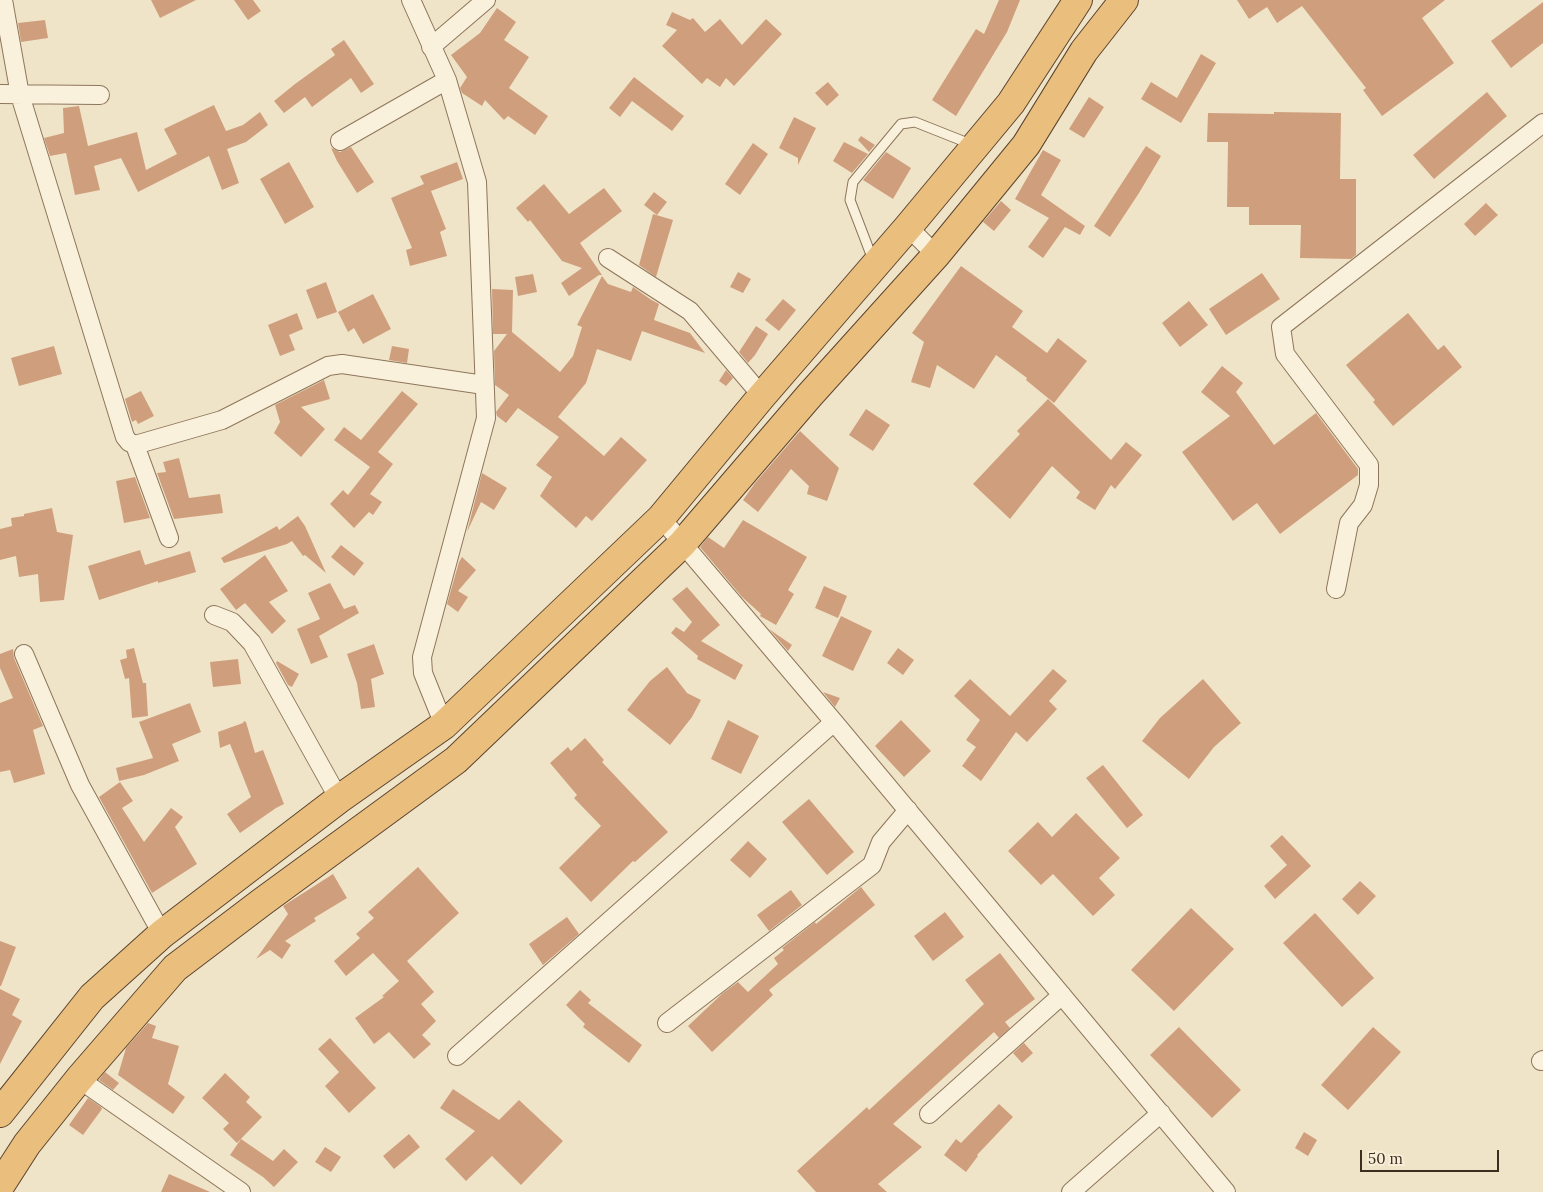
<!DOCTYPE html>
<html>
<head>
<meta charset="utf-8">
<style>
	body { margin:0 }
	#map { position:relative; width:1543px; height:1192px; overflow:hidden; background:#f0e4c8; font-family:Lora,serif }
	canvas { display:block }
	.scale { position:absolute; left:1360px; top:1150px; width:139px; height:22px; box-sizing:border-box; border:2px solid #3d2e20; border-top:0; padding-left:6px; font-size:15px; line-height:18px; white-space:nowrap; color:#3d2e20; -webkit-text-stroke:4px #f7eed8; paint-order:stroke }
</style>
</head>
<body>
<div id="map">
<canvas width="1543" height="1192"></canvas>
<div class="scale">50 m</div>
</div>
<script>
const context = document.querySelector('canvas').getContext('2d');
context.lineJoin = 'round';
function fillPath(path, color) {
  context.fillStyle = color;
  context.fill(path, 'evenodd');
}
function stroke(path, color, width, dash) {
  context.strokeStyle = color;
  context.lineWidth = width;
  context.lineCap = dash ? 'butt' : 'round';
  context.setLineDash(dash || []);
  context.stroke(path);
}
const building = new Path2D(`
	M151,0H196L160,18Z
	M234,0H253L261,11L248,20Z
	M999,0H1020L1007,32L956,116L932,100L976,29L984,34Z
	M1237,0H1445L1422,18L1454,63L1382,116L1363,90L1366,88L1302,6L1277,23L1267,7L1249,19Z
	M1543,2V43L1511,68L1491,41Z
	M497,8L516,22L504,40L529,57L509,88L548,116L535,135L508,116L504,120L485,100L482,106L462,93L460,88L467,77L451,55L480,33Z
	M672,12L690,20L693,18L705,32L720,19L742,45L766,19L782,34L734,86L726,78L720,87L707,78L702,84L662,46L677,30L666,25Z
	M45,20L48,38L21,42L18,23Z
	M344,40L374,84L361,93L351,78L312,107L305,97L284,113L274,101L295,84L335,55L331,49Z
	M1201,54L1216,63L1181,123L1141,99L1151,82L1177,98Z
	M634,77L684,116L672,131L632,101L620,117L609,108Z
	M828,82L839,95L827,106L815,93Z
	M1487,92L1507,116L1434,179L1413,155Z
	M1089,97L1104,107L1084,138L1069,129Z
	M214,105L226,131L243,125L260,112L268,125L246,142L227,149L239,183L222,190L209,156L138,192L121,158L94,166L100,190L75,195L66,153L50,156L44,138L64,133L63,108L79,106L88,146L137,132L146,170L177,154L164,129Z
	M1274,112L1341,113L1340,179H1356V255L1351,259L1300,258L1301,225H1249V207H1227L1228,142H1207L1208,113L1274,114Z
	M794,117L816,128L798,165V158L779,148Z
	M861,136L875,145L869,152L858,140Z
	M844,142L868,154L852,173L833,161Z
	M753,143L768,154L740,195L725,184Z
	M1146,146L1161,156L1139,193L1110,237L1094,226Z
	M351,147L374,182L357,193L337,161L331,148L340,152Z
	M1043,150L1061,160L1041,195L1085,226L1080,235L1065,227L1043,258L1028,247L1049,218L1015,199Z
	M886,152L911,168L893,199L863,180Z
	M289,162L314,207L285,224L260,179Z
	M457,162L463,179L431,191L446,229L440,232L447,256L410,266L406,250L412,248L391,198L424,184L420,176Z
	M544,184L569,214L604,188L622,211L580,243L602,275H599L569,296L561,283L582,268L562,261L530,220L528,222L516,208Z
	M654,192L667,202L657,215L644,205Z
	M1001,201L1011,210L994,231L983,222Z
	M1486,203L1498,215L1475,236L1464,224Z
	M653,214L673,220L656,277L639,265Z
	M961,266L1023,311L1012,327L1047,353L1058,338L1087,361L1054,403L1026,380L1027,378L996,355L974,389L937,365L930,388L911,382L924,342L912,333Z
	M738,272L751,279L743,293L730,287Z
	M1262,273L1280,299L1226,335L1209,309Z
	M533,274L537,292L518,296L515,277Z
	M602,276L608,284L631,292L633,287L650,299L659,304L654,320L690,333L705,353L642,331L631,361L597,349L586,383L558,417L604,456L621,437L647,460L592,521L586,516L576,528L540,496L552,477L536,465L559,437L518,408L506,423L497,416L496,412L509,395L495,385L494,351L507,334H493L492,289L513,290L512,332L560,372L573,356L582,327L577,325Z
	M326,282L337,312L317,319L306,290Z
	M373,294L391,329L363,344L354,328L348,332L338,312Z
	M783,299L796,310L779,331L765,320Z
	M1189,301L1208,325L1180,347L1162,323Z
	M297,313L303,329L289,335L295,350L280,356L268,325Z
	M1408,313L1438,350L1444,345L1462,367L1393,426L1373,402L1375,400L1346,365Z
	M756,326L768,334L755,355L748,363L739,352Z
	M54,346L62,374L19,386L11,358Z
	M392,346L409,349L407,363L389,360Z
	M1222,366L1243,383L1236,392L1274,445L1316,413L1358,469V475L1280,534L1257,503L1233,521L1182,452L1230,416L1201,392Z
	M726,370L733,378L726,386L719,381Z
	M324,380L330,399L301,407L325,429L301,457L274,433L280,422L275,405Z
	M141,391L154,416L138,424L136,420L132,422L125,399Z
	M402,391L418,404L378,452L393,464L370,494L382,502L373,515L369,512L354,528L330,504L343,490L348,495L370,467L334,440L344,427L361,440Z
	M1048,399L1111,460L1126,442L1142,455L1115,489L1111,485L1095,510L1076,498L1080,492L1052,466L1010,519L973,484L1020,434L1017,431Z
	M866,409L890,425L873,451L849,435Z
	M800,431L839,468L827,501L807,494L809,486L791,469L758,512L743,500L755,483Z
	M179,458L189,498L220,494L223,513L174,519L157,473L166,472L163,462Z
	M482,473L507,488L494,510L481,502L467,532Z
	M135,477L150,518L124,523L116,481Z
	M52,508L57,532L73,535L64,600L40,602L38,574L19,577L16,556L0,560V529L12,526L11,518L24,516V514Z
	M298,516L305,526L326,573L305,555L303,556L292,541L287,544L224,563L221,558L277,526L279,530Z
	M743,520L807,557L788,590L794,594L776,625L760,616L761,614L742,597L700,547L708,537L724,548Z
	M341,545L364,563L354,576L331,557Z
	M140,550L145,565L190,551L196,572L158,583V581L99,600L88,566Z
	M265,555L288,591L269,602L286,621L272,634L245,603L236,610L220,589Z
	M462,557L476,570L458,591L468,597L458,612L447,604L459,562Z
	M330,583L344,609L355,605L359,613L319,636L328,657L311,664L297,629L320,619L308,593Z
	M824,586L847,596L838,618L815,608Z
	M687,587L720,625L701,641L743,665L735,680L697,659L698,656L671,633L676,627L684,632L692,622L672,599Z
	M841,616L872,631L853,671L822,656Z
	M769,629L792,645L788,651Z
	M374,644L384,674L371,679L375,707L361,709L357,683L347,654Z
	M134,648L143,683H146L148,716L132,718L129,678L125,679L120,660L127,658L126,650Z
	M898,648L914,660L903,675L887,663Z
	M13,649L14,658L43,726L33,730L45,774L14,783L10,770L0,772V703L13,698L0,668V654Z
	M238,659L241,684L213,687L210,662Z
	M277,661L299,674L292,687L288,685L276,663Z
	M667,667L687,693L701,700L692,717L670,745L627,710L650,681Z
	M1053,669L1067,681L1049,701L1057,709L1027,742L1016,732L981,781L962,766L976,747L966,740L980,720L954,696L970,679L1010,716Z
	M1203,679L1241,723L1214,747L1189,779L1142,741L1160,718Z
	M823,692L840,698L835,707Z
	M190,703L201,732L172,744L179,761L144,775L119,781L116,768L153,758L139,722Z
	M728,720L759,736L741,774L711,759Z
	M901,720L931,751L904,777L875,746Z
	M244,721L246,722L255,753L263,750L284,804L276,808L240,833L227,814L251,797L230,744L220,748L218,732L243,723Z
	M585,738L604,760L602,762L668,832L635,862L633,861L591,902L559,868L601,826L574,798L577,795L550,763L568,747L571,751Z
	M1103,765L1143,815L1127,828L1086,778Z
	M120,782L133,801L122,808L144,842L171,808L183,817L175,827L197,864L152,893L99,797Z
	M809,799L854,852L827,875L782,822Z
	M1076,813L1120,858L1099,878L1115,895L1093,916L1053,874L1041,885L1008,851L1038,822L1052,837Z
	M1282,835L1311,866L1275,899L1264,886L1287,865L1270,846Z
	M748,841L767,859L750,878L730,860Z
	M418,867L459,913L407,961L434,992L421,1004L436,1021L422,1035L431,1044L414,1059L389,1032L374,1044L355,1018L384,997L382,996L399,981L373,953L346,976L334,961L360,938L356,934L374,918L368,912Z
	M333,874L347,898L314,918L316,921L285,941L291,945L282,959L270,950L256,959L288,914L283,906Z
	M1360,881L1376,896L1358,915L1342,899Z
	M861,887L875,905L769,990L773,995L712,1052L688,1026L723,993L738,982L748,992L778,964L774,958L784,950L782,948L815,922L816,924Z
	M791,890L802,905L769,931L757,915Z
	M1191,908L1234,949L1174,1011L1131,970Z
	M945,912L964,937L933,961L914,936Z
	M1315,913L1374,978L1342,1007L1283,943Z
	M567,917L579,934L543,965L529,944Z
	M0,941L16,947L1,986H0Z
	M1000,953L1035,999L1005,1022L1010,1028L999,1038L994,1032L893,1124L922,1147L878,1184L887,1192H816L797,1171L867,1107L869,1110L984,1004L965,980Z
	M0,989L20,999L12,1015L22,1021L0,1064Z
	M580,990L591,1000L588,1003L642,1045L629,1063L583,1027L585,1024L566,1005Z
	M148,1023L156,1026L152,1038L179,1046L168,1084L185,1097L173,1114L118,1075L126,1048Z
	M1179,1027L1241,1090L1212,1118L1150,1055Z
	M1373,1027L1401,1052L1348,1110L1321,1085Z
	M330,1038L376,1088L349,1113L325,1086L339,1072L318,1049Z
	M1024,1043L1033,1053L1022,1063L1013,1053Z
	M105,1072L119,1083L113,1090L99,1080Z
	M225,1073L250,1097L246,1102L262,1117L237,1143L223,1129L229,1123L202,1098Z
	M453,1089L499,1120L519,1100L563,1141L521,1185L492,1156L466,1181L445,1159L475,1131L440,1108Z
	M88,1098L101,1107L102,1109L83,1135L69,1125Z
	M999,1104L1013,1117L977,1155L978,1156L966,1172L944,1155L956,1139L961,1143Z
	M1304,1132L1317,1140L1308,1156L1295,1148Z
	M409,1134L420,1147L394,1169L383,1156Z
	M241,1139L273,1161L284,1149L298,1162L274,1187L263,1177L230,1155Z
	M325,1147L341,1157L331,1172L315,1162Z
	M169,1174L210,1192H161Z`);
const service = new Path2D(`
	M873,260L850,200L853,182L901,124L915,122L973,145`);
const minor = new Path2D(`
	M3,0L20,95L125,437L129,442L135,445L222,420L328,366L342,364L484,385
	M411,0L447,80L477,182L486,418L422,657L423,673L444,725
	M431,47L486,0
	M0,94L100,95
	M340,141L447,80
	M908,227L936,255
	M608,258L690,311L762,396
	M135,445L169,538
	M661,518L834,722L1226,1192
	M1336,589L1349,523L1363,505L1369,485V465L1285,354L1281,327L1543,123
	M214,615L232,622L252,643L339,799
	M24,654L80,785L162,934
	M667,1023L872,865L881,842L908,810
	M457,1056L834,722
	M1541,1061L1543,1060
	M79,1079L241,1192
	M929,1114L1062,995
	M1071,1192L1161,1113`);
const trunk = new Path2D(`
	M0,1113L92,997L162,934L339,799L444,725L661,518L762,396L908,227L1011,103L1078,0
	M0,1186L27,1144L79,1079L175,968L262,902L456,760L682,544L809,396L936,255L1026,145L1084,51L1124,0`);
fillPath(building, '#cf9f7d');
stroke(service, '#8d765c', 11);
stroke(minor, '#8d765c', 20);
stroke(trunk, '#5b4430', 30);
stroke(service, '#faf1dc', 9);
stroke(minor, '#faf1dc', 18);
stroke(trunk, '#eabe7c', 28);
</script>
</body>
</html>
